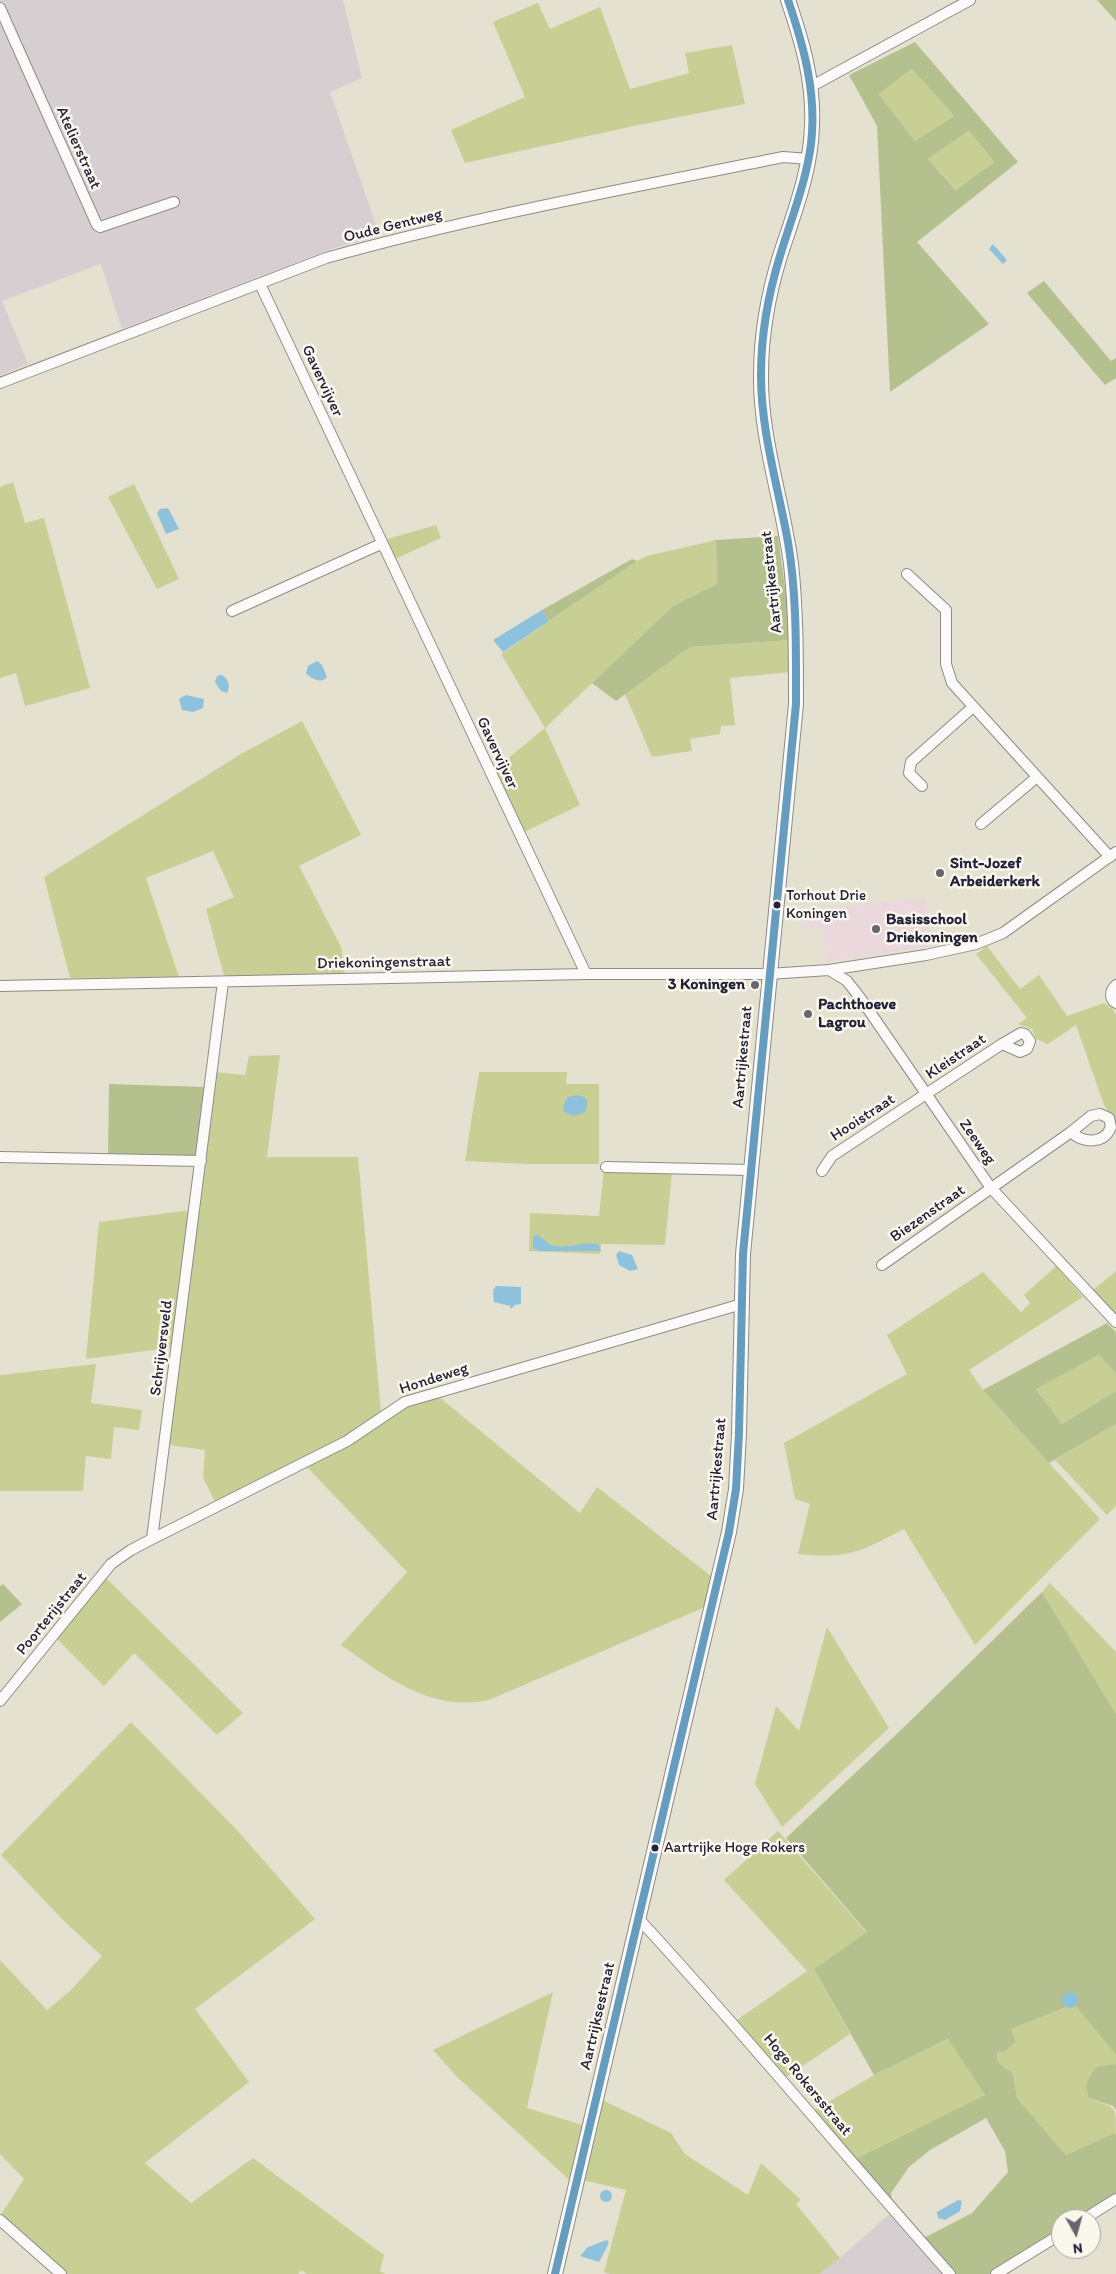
<!DOCTYPE html>
<html>
<head>
<meta charset="utf-8">
<style>
	body { margin:0 }
	#map { position:relative; width:1116px; height:2274px; overflow:hidden; background:#e5e1d1; font-family:Itim,sans-serif }
	canvas { display:block }
	.north { position:absolute; left:1051px; top:2209px; width:50px; height:50px; box-sizing:border-box; background:#fbf7ec; border:1px solid #a4a2a5; border-radius:50%; rotate:173deg; font-size:14px; font-weight:700; line-height:20px; text-align:center; color:#22223b }
	.north::after { content:''; display:block; margin:auto; width:18px; height:22px; background:#666570; clip-path:polygon(50% 0,100% 100%,50% 72%,0 100%) }
</style>
</head>
<body>
<div id="map">
<canvas width="1116" height="2274"></canvas>
<div class="north">N</div>
</div>
<script>
const context = document.querySelector('canvas').getContext('2d');
context.lineJoin = 'round';
function fillPath(path, color) {
  context.fillStyle = color;
  context.fill(path, 'evenodd');
}
function stroke(path, color, width, dash) {
  context.strokeStyle = color;
  context.lineWidth = width;
  context.lineCap = dash ? 'butt' : 'round';
  context.setLineDash(dash || []);
  context.stroke(path);
}
function label(font, color, halo, rows, align = 'center') {
  context.font = font + ' Itim,sans-serif';
  context.lineWidth = 5;
  context.setLineDash([]);
  context.textBaseline = 'middle';
  context.strokeStyle = halo;
  context.fillStyle = color;
  for (const [text, x, y, turn = 0] of rows) {
    context.save();
    context.translate(x, y);
    context.rotate((+turn || 0) * Math.PI / 180);
    context.textAlign = isNaN(turn) ? turn : align;
    if (halo) context.strokeText(text, 0, 0);
    context.fillText(text, 0, 0);
    context.restore();
  }
}
const built = new Path2D(`
	M925,897L932,946L826,962L823,928L804,930L802,912Z`);
const industrial = new Path2D(`
	M0,0H343L362,78L330,92L380,236L331,249L122,329L101,264L2,301L28,364L0,375Z
	M893,2211L950,2274H820L840,2258Z`);
const green = new Path2D(`
	M538,3L550,29L600,7L630,89L689,73L685,53L732,45L745,104L634,126L465,163L451,130L525,97L493,22Z
	M912,69L954,116L915,141L879,94Z
	M969,129L994,162L957,190L928,159Z
	M13,482L25,523L44,518L90,688L25,706L16,673L0,678V487Z
	M134,484L179,579L157,589L108,497Z
	M436,525L441,538L393,560L384,540Z
	M716,540L717,584L673,606L545,728L580,805L522,833L494,770L545,728L501,654L637,561L647,556Z
	M792,640L791,672L730,678L735,725L721,726L720,734L690,739L692,751L652,757L625,694L690,647Z
	M302,721L361,835L299,866L341,947L345,975L224,976L206,909L234,897L213,851L146,878L179,977L70,978L44,877L241,754Z
	M987,946L1020,989L1039,975L1067,1016L1104,1003L1114,1010L1116,1016V1123L1104,1105L1076,1025L1048,1044L1036,1039L1032,1029L1018,1024L1027,1018L976,954Z
	M280,1055L267,1157H358L381,1412L358,1431L216,1504L203,1477L205,1450L169,1445L205,1157L213,1072L245,1075L249,1056Z
	M479,1072H567L566,1084H599V1164H529L465,1161Z
	M604,1169L672,1172L665,1245L601,1244L600,1254L529,1251L530,1213L599,1216Z
	M191,1210L175,1347L86,1359L99,1222Z
	M1056,1266L1083,1297L969,1370L983,1390L1100,1519L975,1645L904,1529C860,1552 849,1559 798,1554L810,1504L795,1499L784,1443L907,1374L887,1335L983,1272L1021,1312L1030,1303L1024,1295Z
	M1116,1271V1314L1093,1290Z
	M1099,1355L1116,1374V1391L1062,1424L1036,1389Z
	M96,1364L91,1403L142,1410L139,1430L114,1427L111,1459L86,1456L83,1491H0V1375Z
	M438,1396L580,1513L597,1487L711,1576L705,1607L489,1700C430,1712 388,1678 341,1645L407,1572L307,1467L354,1443L402,1408Z
	M1116,1424V1506L1107,1515L1055,1460Z
	M105,1577L243,1713L217,1735L134,1653L104,1686L55,1637Z
	M1050,1583L1116,1652V1714L1042,1592Z
	M827,1627L889,1728L782,1827L755,1784L776,1706L799,1731Z
	M131,1722L236,1829L315,1919L195,2009L249,2082L145,2163L191,2203L253,2158L384,2255L380,2271L385,2274H307L301,2270L298,2274H61L0,2216L24,2179L0,2154V1960L47,2010L70,1991L102,1956L64,1921L1,1855Z
	M778,1831L867,1933L814,1969L850,2034L782,2080L734,2022L807,1971L724,1880Z
	M553,1992L527,2108L589,2127L596,2097L671,2133L685,2154L748,2195L761,2163L801,2200L796,2204L840,2258L820,2274H610L604,2272L626,2190L578,2179L576,2186L457,2077L433,2050Z
	M1074,2004L1116,2055V2064L1098,2066L1089,2098C1116,2109 1116,2103 1116,2135L1114,2133L1066,2155L1017,2098L1013,2074L998,2062L997,2053L1004,2052L1011,2029Z
	M949,2039L985,2095L851,2161L810,2113L874,2075Z`);
const forest = new Path2D(`
	M1097,0H1116V21Z
	M915,42L1018,162L917,242L989,324L890,392L877,126L849,75ZM912,69L954,116L915,141L879,94ZM969,130L994,162L956,190L928,159Z
	M1044,281L1111,361L1116,358V378L1105,385L1027,293Z
	M778,536L792,640L690,647L616,701L592,683L673,606L717,584L716,540Z
	M632,559L637,561L549,621L542,610Z
	M109,1084L205,1087L196,1159L108,1156Z
	M1107,1323L1116,1332V1374L1099,1355L1036,1389L1062,1424L1116,1391V1424L1049,1463L983,1390Z
	M3,1584L22,1604L0,1622V1586Z
	M1042,1592L1116,1714V2055L1074,2004L1011,2029L1015,2042L1004,2052L997,2053L998,2062L1013,2074L1017,2098L1066,2155L1114,2133L1116,2135V2199L1084,2219H1061V2234L996,2274H950L920,2240L972,2213L1008,2172L1005,2151L986,2118L930,2150L909,2167L891,2193L893,2211L851,2161L985,2095L948,2039L874,2075L814,1969L867,1932L786,1838L902,1729Z
	M1116,2064V2110L1113,2106L1089,2098C1084,2084 1088,2077 1098,2066Z`);
const water = new Path2D(`
	M993,244L1007,260L1003,264L989,249Z
	M168,508L179,529L166,534L157,513L160,509Z
	M542,610L549,621L503,652L493,640Z
	M317,661L322,665L327,677C323,684 310,679 306,673L308,666Z
	M221,675C228,677 231,686 227,693L221,691L215,682L217,676Z
	M186,695L204,699L203,708L193,712L182,710L179,699Z
	M578,1095L584,1097L587,1101L586,1112L574,1116L564,1112L563,1106L568,1097Z
	M538,1235C543,1238 548,1245 554,1246C569,1249 583,1241 598,1244L601,1251H540L533,1248V1237Z
	M619,1251L632,1255L638,1269L630,1271L619,1265L616,1255Z
	M496,1286L521,1287V1304L515,1305L511,1309L510,1306L494,1302L493,1290Z
	M1062 2000a8 8 0 1 1 16 0a8 8 0 1 1-16 0Z
	M600 2196a6 6 0 1 1 12 0a6 6 0 1 1-12 0Z
	M958,2200L962,2201L960,2211L945,2220L938,2218L937,2212Z
	M607,2240L609,2243L599,2262L580,2256L588,2247Z`);
const street = new Path2D(`
	M0,8L97,225L100,227L174,202
	M812,86L970,0
	M260,284L586,974
	M0,383L326,258C476,216 630,188 783,157L809,159
	M907,574L946,610V664L952,683L1110,857
	M232,611L381,544
	M922,786L909,773L911,762L973,707
	M981,824L1037,777
	M829,970L847,981L861,999L991,1188L1116,1322
	M1116,985C1110,990 1109,999 1116,1003
	M0,986L586,974H768L829,970L926,955L976,944L1003,933L1116,852
	M1100,1114L1109,1118L1111,1127C1104,1145 1083,1143 1071,1132L1091,1116Z
	M0,1157L201,1161
	M606,1167L750,1170
	M822,1171L832,1156L1002,1044L1020,1052L1027,1049L1030,1041L1025,1034L1021,1033L1002,1044
	M882,1265L1071,1132
	M152,1539L223,982
	M0,1701L111,1564L131,1550L152,1539L347,1441L405,1402L742,1304
	M638,1918C745,2034 845,2156 950,2274
	M1084,2219L1116,2199
	M0,2220L61,2274
	M996,2274L1061,2234`);
const secondary = new Path2D(`
	M555,2274L729,1532L736,1489L739,1433L743,1254L796,704C796,657 796,610 791,564C783,502 760,438 761,375C761,334 768,295 780,256C794,213 811,171 812,125C814,81 802,41 788,0`);
const bus1 = new Path2D(`
	M555,2274L729,1532L736,1489L739,1433L743,1254L796,704C796,650 797,596 788,542C778,486 761,432 761,375C761,335 768,295 780,256C791,219 806,183 811,144C817,94 804,47 788,0`);
const markers = [
	[940,873,5,"#666570"],
	[777,905,4.5,"#22223b"],
	[876,929,5,"#666570"],
	[755,985,5,"#666570"],
	[808,1014,5,"#666570"],
	[655,1848,4.5,"#22223b"]
];
const busNames = [
	["Torhout Drie",786,896],
	["Koningen",786,914],
	["Aartrijke Hoge Rokers",664,1848]
];
const streetNames = [
	["Atelierstraat",78,148,66],
	["Oude Gentweg",393,226,-14],
	["Gavervijver",322,381,65],
	["Aartrijkestraat",772,582,-96],
	["Gavervijver",497,753,65],
	["Driekoningenstraat",384,963,-1],
	["Aartrijkestraat",743,1057,-85],
	["Kleistraat",956,1057,-34],
	["Hooistraat",863,1118,-33],
	["Zeeweg",977,1142,55],
	["Biezenstraat",928,1214,-35],
	["Schrijversveld",162,1348,-83],
	["Hondeweg",434,1379,-18],
	["Aartrijkestraat",717,1469,-85],
	["Poorterijstraat",52,1614,-51],
	["Aartrijksestraat",598,2016,-77],
	["Hoge Rokersstraat",807,2085,50]
];
const poiNames = [
	["Sint-Jozef",950,864],
	["Arbeiderkerk",950,882],
	["Basisschool",886,920],
	["Driekoningen",886,938],
	["3 Koningen",745,985,"right"],
	["Pachthoeve",818,1005],
	["Lagrou",818,1023]
];
fillPath(built, '#ead8dd');
fillPath(industrial, '#d7ced2');
fillPath(green, '#c8cf94');
fillPath(forest, '#b4c18e');
fillPath(water, '#8dc1dc');
stroke(street, '#8d8b87', 12);
stroke(secondary, '#8d8b87', 16);
stroke(street, '#fbfaf8', 10);
stroke(secondary, '#fbfaf8', 14);
stroke(bus1, '#669cbd', 8);
for (const [x, y, r, color] of markers) {
  const dot = new Path2D();
  dot.arc(x, y, r, 0, 2 * Math.PI);
  context.fillStyle = color;
  context.fill(dot);
  stroke(dot, '#fbf7ec', 2);
}
label('15px', '#22223b', '#fbf7ec', busNames, 'left');
label('16px', '#22223b', '#fbf7ec', streetNames);
label('bold 16px', '#22223b', '#fbf7ec', poiNames, 'left');
</script>
</body>
</html>
